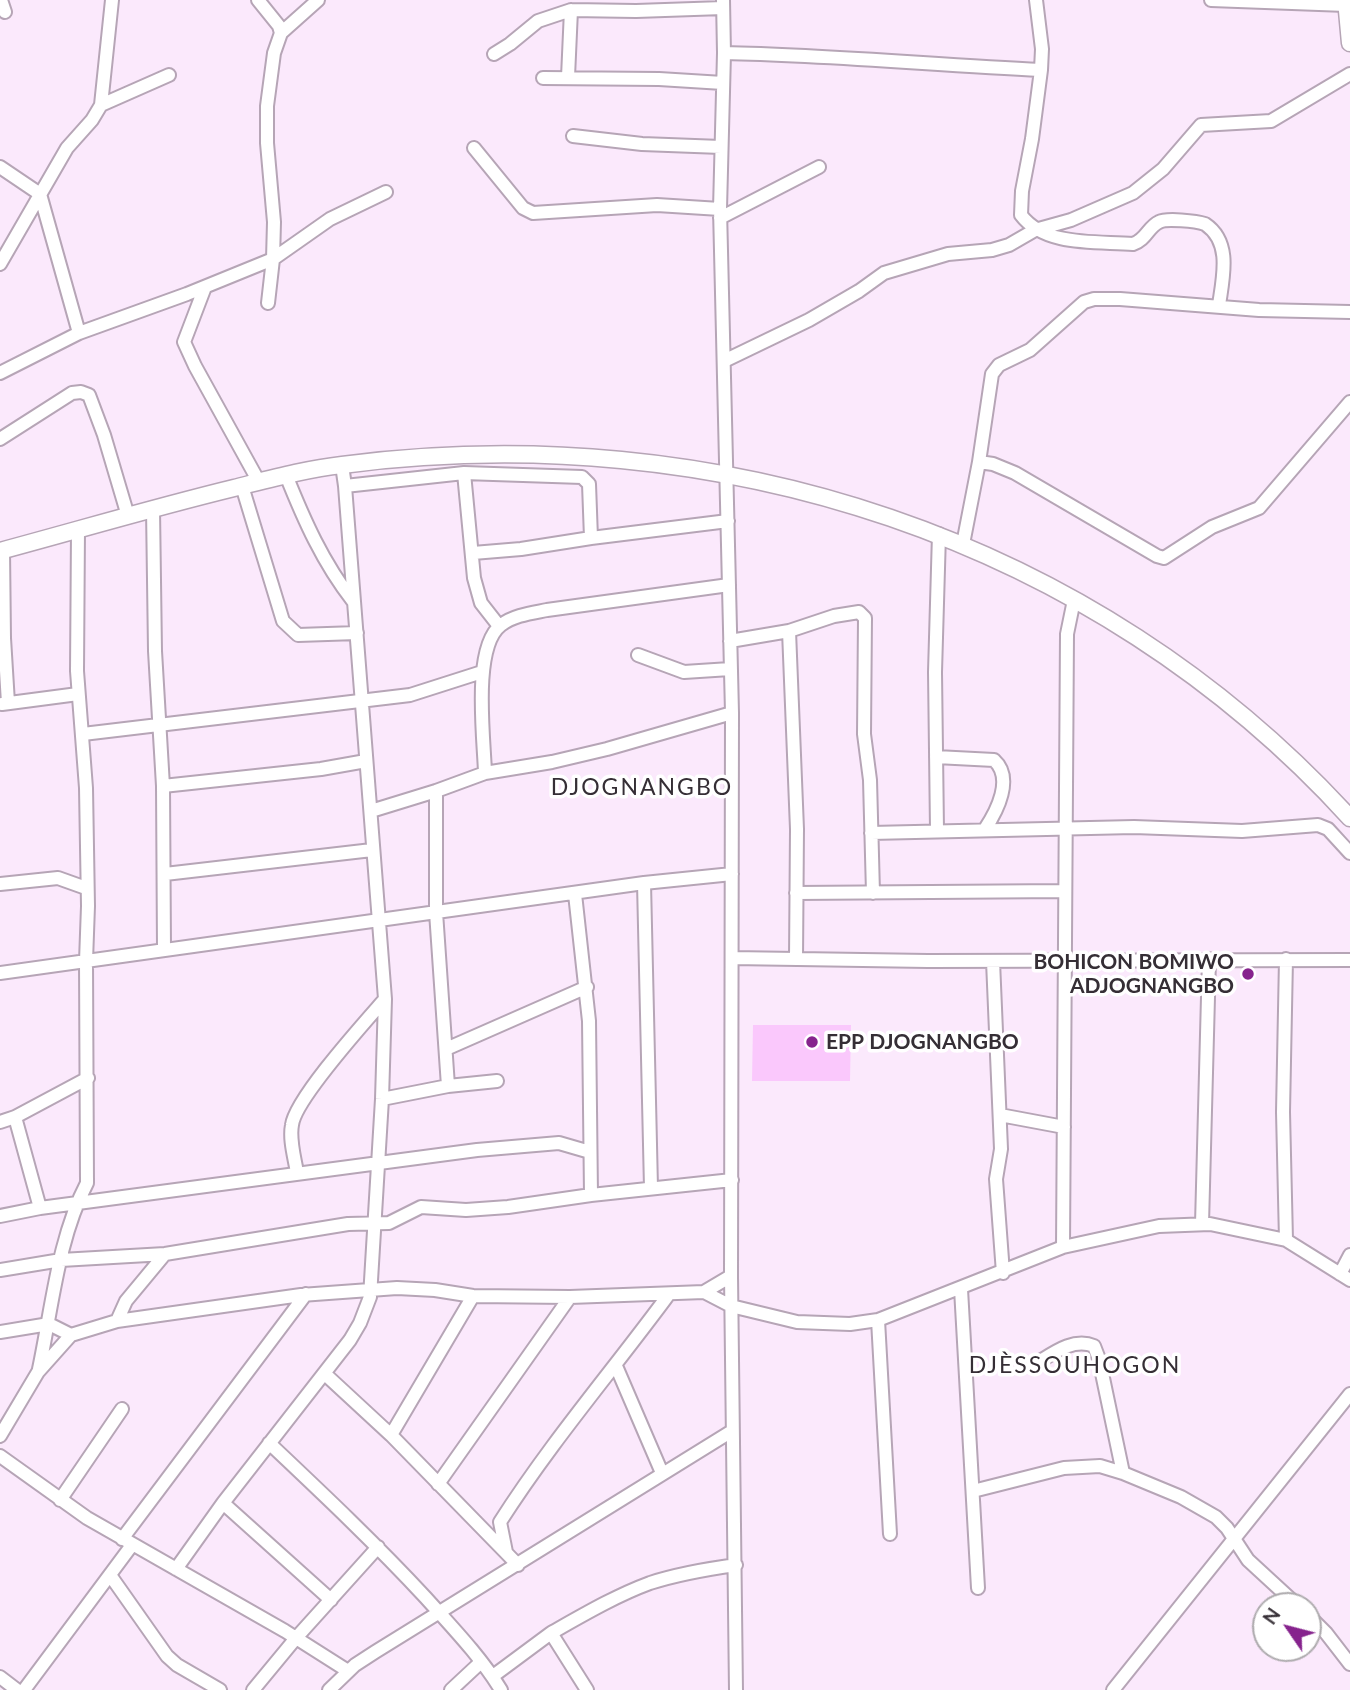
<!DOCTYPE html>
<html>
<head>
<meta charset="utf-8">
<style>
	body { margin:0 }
	#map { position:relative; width:1350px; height:1690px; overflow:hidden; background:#fbe9fc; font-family:Lato,sans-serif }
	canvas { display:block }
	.north { position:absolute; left:1252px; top:1592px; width:70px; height:70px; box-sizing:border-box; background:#fff; border:2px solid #aeabae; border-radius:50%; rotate:305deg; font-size:19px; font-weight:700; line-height:28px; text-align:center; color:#352e35 }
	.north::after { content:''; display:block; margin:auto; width:24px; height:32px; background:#86238d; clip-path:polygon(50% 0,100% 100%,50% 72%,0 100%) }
</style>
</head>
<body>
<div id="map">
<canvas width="1350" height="1690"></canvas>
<div class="north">N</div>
</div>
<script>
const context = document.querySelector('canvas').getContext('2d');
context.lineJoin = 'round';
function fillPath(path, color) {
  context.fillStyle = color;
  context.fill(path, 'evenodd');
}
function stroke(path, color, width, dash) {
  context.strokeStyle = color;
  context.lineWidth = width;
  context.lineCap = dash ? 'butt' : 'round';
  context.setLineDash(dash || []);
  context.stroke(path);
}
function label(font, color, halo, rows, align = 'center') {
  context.font = font + ' Lato,sans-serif';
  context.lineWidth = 7;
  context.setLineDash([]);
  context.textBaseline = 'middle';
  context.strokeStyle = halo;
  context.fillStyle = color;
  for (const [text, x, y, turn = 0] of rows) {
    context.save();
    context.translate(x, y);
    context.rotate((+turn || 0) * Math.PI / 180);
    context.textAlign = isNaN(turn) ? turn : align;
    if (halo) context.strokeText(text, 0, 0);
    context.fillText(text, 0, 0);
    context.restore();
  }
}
const green = new Path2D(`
	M753,1025H851L850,1081H752Z`);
const minor = new Path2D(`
	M1,0L5,12
	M723,0L724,53L720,209L732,713L731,1276L736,1690
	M1036,0L1042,49L1041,70L1032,139L1022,191L1021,215C1045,247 1097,241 1133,244C1146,240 1148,227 1159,222C1166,218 1196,221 1205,224C1232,242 1223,277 1219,305
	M1211,0L1346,5
	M281,33L318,0
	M724,53C830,55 935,65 1041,70
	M494,54L510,44L538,21L571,10L636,11L723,8
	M568,77L571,10
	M543,78L659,79L723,83
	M101,105L169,75
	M573,136L642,144L721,147
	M474,148L523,208L533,213L657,205L720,209
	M0,167L40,194L79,333
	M720,218L819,167
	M0,264L67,148L92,120L101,105L112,0
	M205,287L184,342L195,366L259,482
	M268,303L273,259L330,219L386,192
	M724,361L809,320L859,291L884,273L948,254L992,250L1009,245L1035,230L1071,220L1133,193L1163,169L1201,125L1271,121L1350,74
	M0,373L79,333L187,294L273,259L274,222L267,143V106L274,53L281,33L279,26L258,0
	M0,439L72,393L81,392L89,395L104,435L128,516
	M979,462L993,464L1015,473L1157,556L1164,558L1212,527L1259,508L1350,402
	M464,473L474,578L481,603L499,626
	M286,475C304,520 323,563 353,601
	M242,486L283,621L298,635L357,633
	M345,486L464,473L582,477L589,484L591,538
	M153,509L155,651L163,786L164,949
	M963,544L979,462L992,374L999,365L1030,350L1084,302L1094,299H1120L1259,310L1350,312
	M3,550L4,638L8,703
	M473,553L521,549L591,538L728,521
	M789,631L797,829L796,959
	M730,641L789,631L834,616L859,612L865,618L864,734L870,780L873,893
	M638,655L684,672L730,669
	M2,704L78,694
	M83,734L410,695L482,672
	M936,757L994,760C1014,778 997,811 985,829
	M485,773C484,738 472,647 501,625C514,615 532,613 547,610L729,585
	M163,786L321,769L366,761
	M436,791V912L448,1086
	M371,811L436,791L485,773L552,762L607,749L732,713
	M937,830L935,672L939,534
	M871,833L1134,827L1242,831L1318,825L1328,829L1350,853
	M165,874L372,850
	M644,883L651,1188
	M0,884L58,878L86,888
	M796,893L1065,891
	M575,894L589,1021L591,1195
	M732,958L928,961L1350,960
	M1286,959L1283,1112L1286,1240
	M993,961L1001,1149L996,1179L1003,1273
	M0,973L644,883L732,874
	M446,1049L587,987
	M382,1099L448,1086L497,1081
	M1000,1115L1064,1127
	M15,1117L40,1208
	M0,1122L15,1117L88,1078
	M297,1173C295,1159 289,1140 292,1125C295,1099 365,1022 385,999
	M0,1216L40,1208L477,1150L559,1143L590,1152
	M1202,1224L1209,959
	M1063,1247L1067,634L1074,600
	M0,1270L61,1260L165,1254L348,1224L389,1223L421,1207L466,1210L508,1207L591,1195L732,1180
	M1340,1274L1350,1255
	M961,1289L978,1588
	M704,1292L731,1276
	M878,1320L890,1534
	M117,1321L126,1301L165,1254
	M0,1332L49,1324L71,1335
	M1034,1365C1052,1354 1073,1337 1094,1346L1099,1359L1123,1473
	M616,1366L662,1473
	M39,1369C52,1308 58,1238 87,1183L86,961L88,906L86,788L77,671L78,530
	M325,1374L391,1435L518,1565
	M391,1435L473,1296
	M0,1436L38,1372L71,1335L117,1321L301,1295L397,1288L435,1290L473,1296L570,1297L704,1292L731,1306L797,1322L850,1324L878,1320L1063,1247L1159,1226L1210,1224L1286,1240L1350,1280
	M269,1443C323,1494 376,1544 426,1598C452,1627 481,1657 501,1690
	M0,1456L87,1518L285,1631L348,1671
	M438,1484L570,1297
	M973,1491L1064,1468L1100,1466L1123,1473L1181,1497L1216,1517L1227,1528L1248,1560L1298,1606
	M60,1500L122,1409
	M223,1503L331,1600
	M122,1539L306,1294
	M506,1552L500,1522C551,1442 613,1370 669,1294
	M176,1569L223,1503L350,1340L360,1323L370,1297L382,1099L385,999L345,486L342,465
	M110,1575L167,1656L177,1665L220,1690
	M1308,1615L1326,1633L1350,1664
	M551,1633C583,1615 615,1596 650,1583C678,1574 707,1569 736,1565
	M493,1676L551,1633L587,1690
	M0,1677L17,1690
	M24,1690L132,1545
	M253,1690L296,1638L378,1547
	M329,1690L355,1665L375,1652L732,1431
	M451,1690L481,1662
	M1113,1690L1350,1394`);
const major = new Path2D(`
	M1346,0L1350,43
	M0,551C78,530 156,507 234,488C270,479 306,469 342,465C716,416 1094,537 1350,818`);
const markers = [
	[1248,974,7,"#86238d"],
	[812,1042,7,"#86238d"]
];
const poiNames = [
	["BOHICON BOMIWO",1234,962],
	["ADJOGNANGBO",1234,986],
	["EPP DJOGNANGBO",826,1042,"left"]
];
const neighbourhoodNames = [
	["DJOGNANGBO",642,788],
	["DJÈSSOUHOGON",1075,1366]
];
fillPath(green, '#fac8fc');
stroke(minor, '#b6a5b6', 16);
stroke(major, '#b6a5b6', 19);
stroke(minor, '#fff', 12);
stroke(major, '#fff', 16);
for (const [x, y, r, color] of markers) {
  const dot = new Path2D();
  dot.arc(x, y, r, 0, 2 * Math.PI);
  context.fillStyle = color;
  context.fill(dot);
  stroke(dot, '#fff', 2.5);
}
label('bold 21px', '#352e35', '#fff', poiNames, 'right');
context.letterSpacing = '2px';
label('23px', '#352e35', '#fff', neighbourhoodNames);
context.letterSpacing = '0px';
</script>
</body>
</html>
